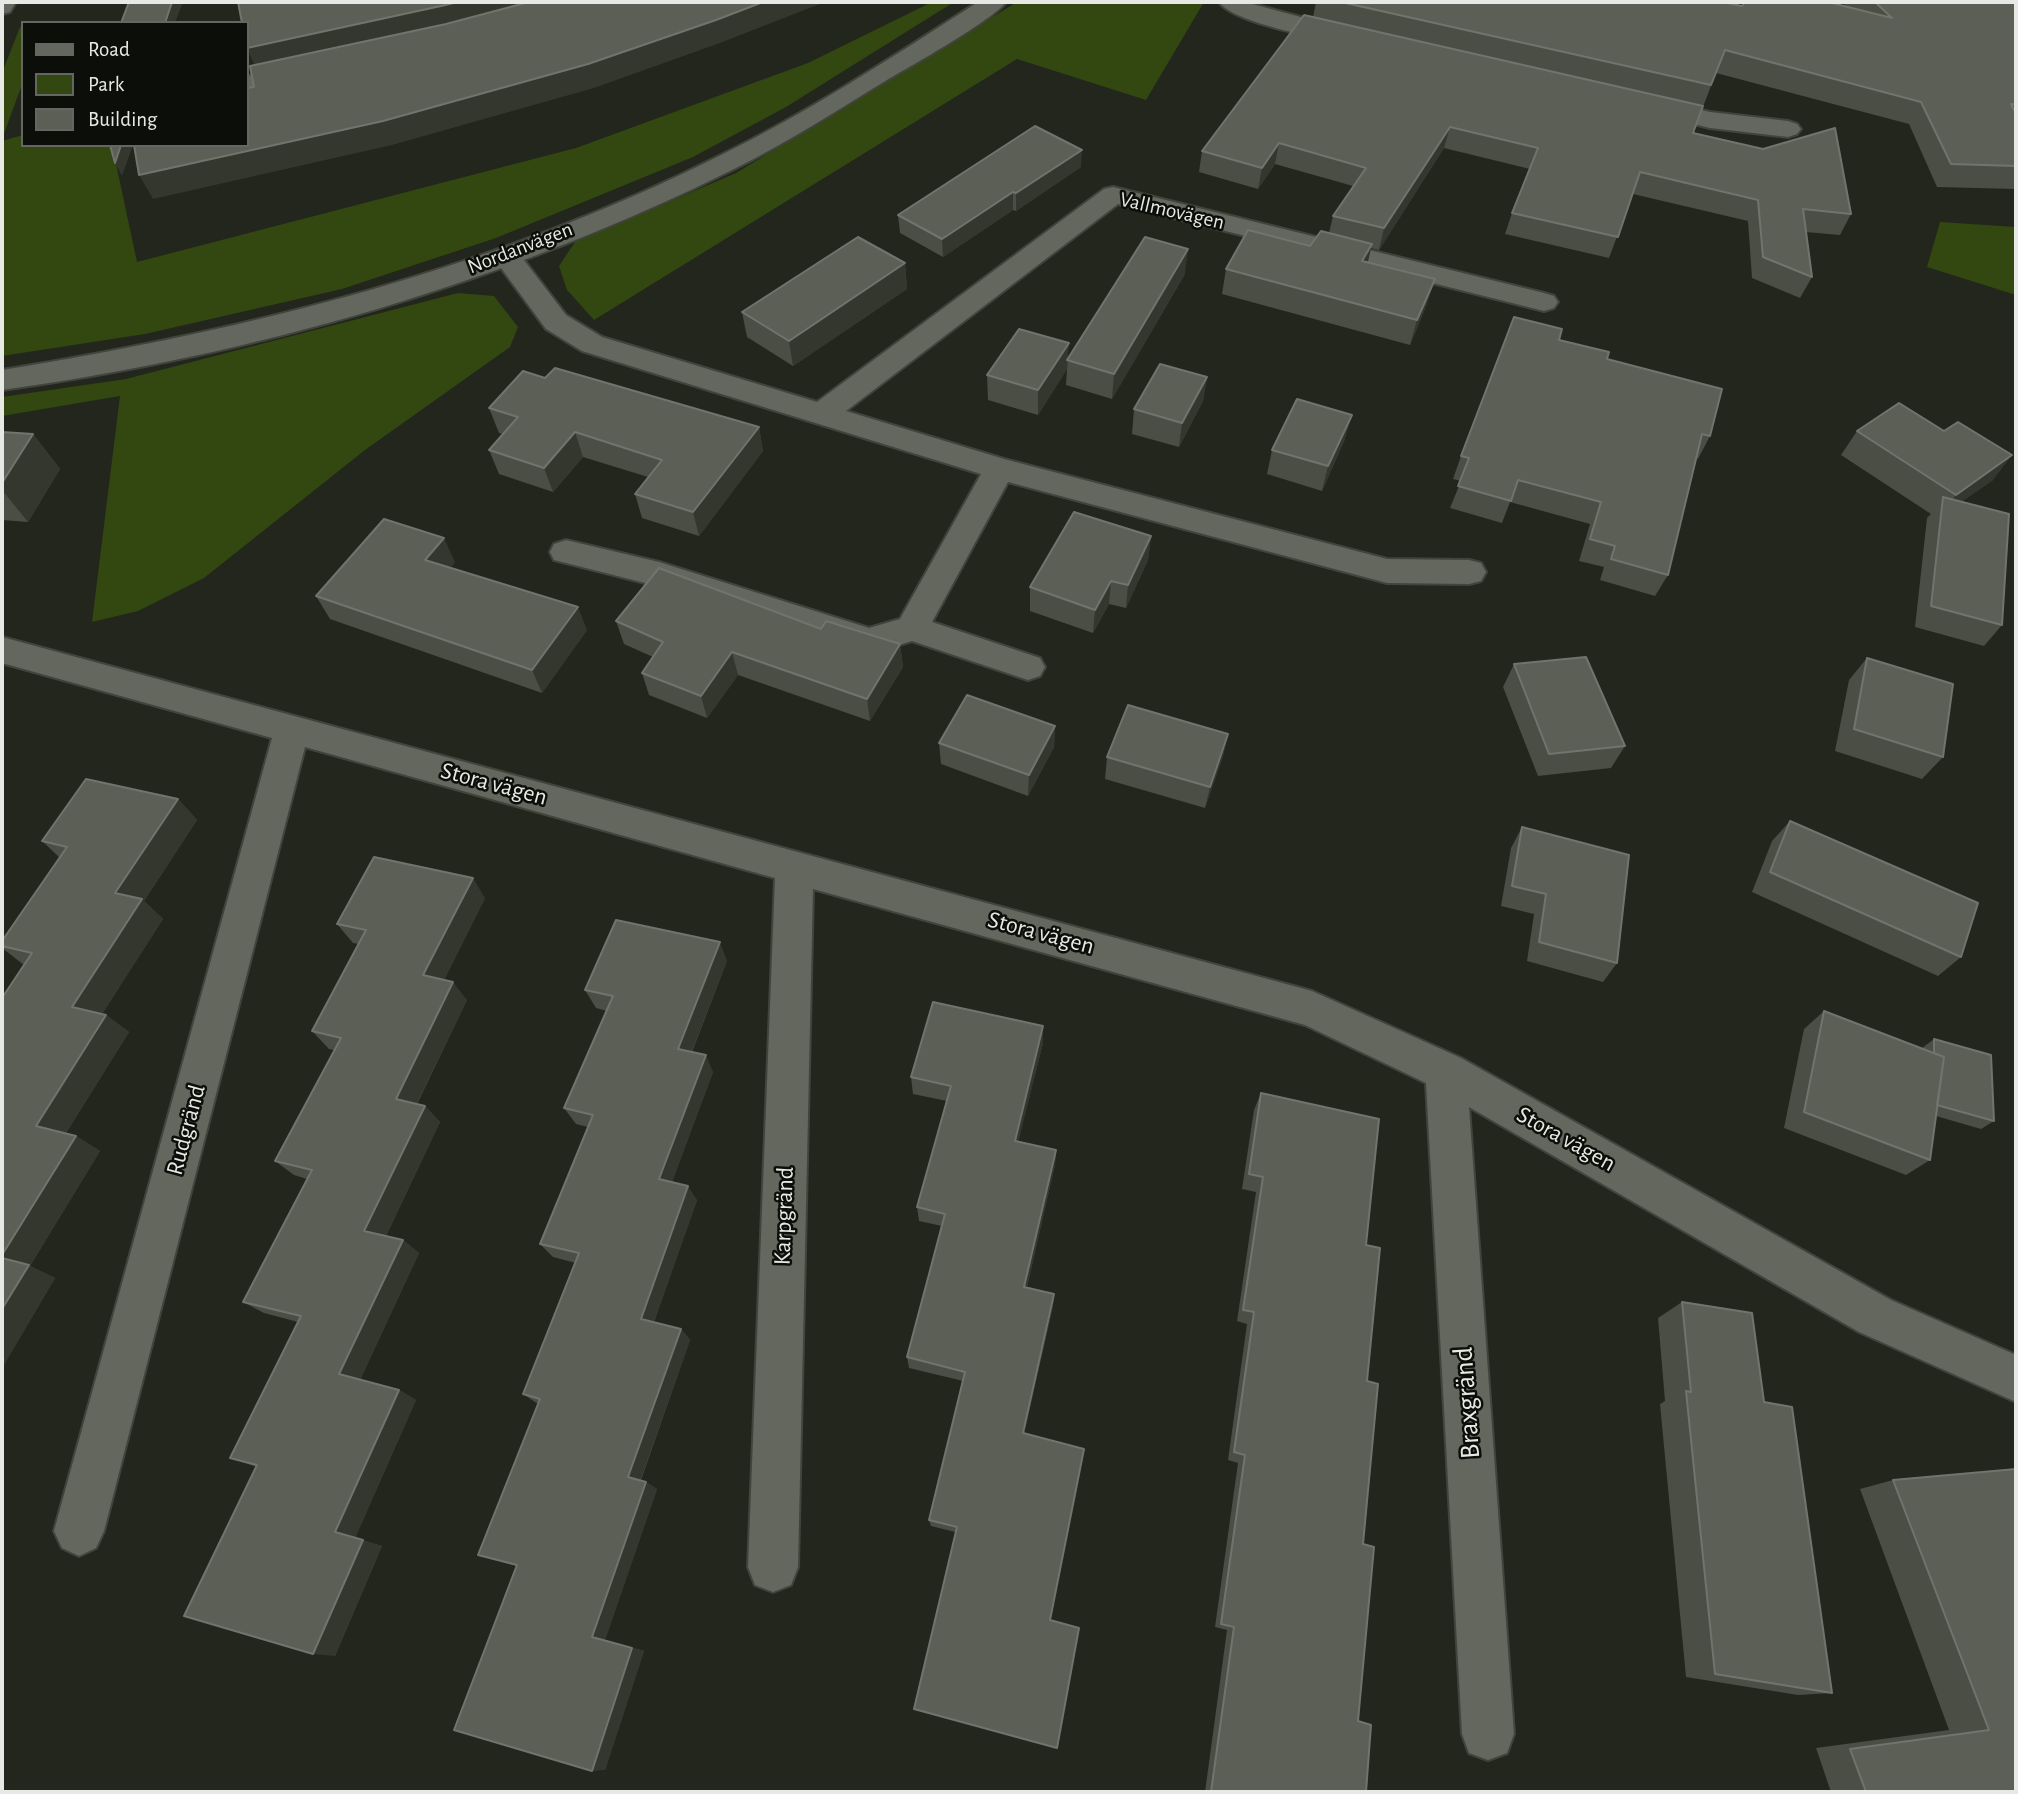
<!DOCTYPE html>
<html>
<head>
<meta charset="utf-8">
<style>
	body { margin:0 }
	#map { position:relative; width:2018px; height:1794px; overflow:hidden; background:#22261d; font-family:"Alegreya Sans",sans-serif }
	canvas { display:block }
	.frame { position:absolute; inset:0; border:4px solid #e7eae4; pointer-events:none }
	.legend { position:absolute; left:21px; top:21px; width:228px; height:126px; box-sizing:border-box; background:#0c0e0a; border:2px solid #646661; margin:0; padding:9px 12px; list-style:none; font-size:21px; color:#e7eae4 }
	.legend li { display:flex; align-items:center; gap:14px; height:35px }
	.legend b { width:35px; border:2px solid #646661 }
</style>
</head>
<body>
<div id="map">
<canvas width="2018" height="1794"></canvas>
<div class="frame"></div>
<ul class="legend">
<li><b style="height:9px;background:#63675d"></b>Road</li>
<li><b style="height:19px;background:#334711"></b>Park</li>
<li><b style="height:19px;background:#5b5f56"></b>Building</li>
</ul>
</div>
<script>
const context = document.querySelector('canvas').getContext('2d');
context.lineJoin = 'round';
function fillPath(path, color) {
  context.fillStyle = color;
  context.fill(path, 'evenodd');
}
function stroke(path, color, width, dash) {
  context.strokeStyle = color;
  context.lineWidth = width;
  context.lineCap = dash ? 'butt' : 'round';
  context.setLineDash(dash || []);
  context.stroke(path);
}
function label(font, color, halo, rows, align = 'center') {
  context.font = font + ' "Alegreya Sans",sans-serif';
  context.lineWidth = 5;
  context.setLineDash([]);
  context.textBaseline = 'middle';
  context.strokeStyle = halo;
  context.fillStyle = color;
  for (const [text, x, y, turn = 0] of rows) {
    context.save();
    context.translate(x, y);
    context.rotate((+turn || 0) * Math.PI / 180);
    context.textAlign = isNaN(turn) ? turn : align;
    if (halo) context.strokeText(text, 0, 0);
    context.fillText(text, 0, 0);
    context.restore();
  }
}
const green = new Path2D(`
	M932,2H954L786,107L693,157L496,238L342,289L145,334L2,356V141L23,135V145H112L137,262L576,148L808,63Z
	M1017,2H1204L1146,100L1017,59L594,320L567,290L559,266L575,242L736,173Z
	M20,27L23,29V82L2,139V73Z
	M1940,222L2016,227V295L1927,267Z
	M458,293L494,296L518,327L510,347L365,450L204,578L138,611L92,622L120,396L2,416V397L126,379Z`);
const minor = new Path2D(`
	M2,2H16L10,12L2,14Z
	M1219,2H1245L1356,32L1359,37L1356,42L1347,44C1319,38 1234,23 1219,2Z
	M305,64L314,66L317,71L314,76L247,90V76Z
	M1648,98L1710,112L1788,121L1797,124L1801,129L1797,134L1788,137L1710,128L1639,111L1635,106L1639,101Z
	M1113,187L1544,293L1554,296L1558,302L1554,308L1544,311L1118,204L846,411L1004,459L1387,559L1469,560L1481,563L1486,572L1481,581L1469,584L1387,583L1008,482L932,622L1040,658L1045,667L1040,676L1028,680L912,641L869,654L657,586L554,560L550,552L554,544L566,540L659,562L869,628L900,619L981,474L582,351L546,329L493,257L497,251L507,248L517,251L566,315L602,337L817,402L1104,189Z
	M2,637L1312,991L1461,1058L1891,1300L2016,1355V1402L1859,1332L1469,1107L1514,1734L1507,1753L1488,1760L1469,1753L1462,1734L1426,1083L1305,1025L813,889L798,1567L791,1585L773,1592L755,1585L748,1567L775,878L305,747L104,1531L96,1548L79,1556L62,1548L54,1531L272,738L2,663Z`);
const tertiary = new Path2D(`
	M978,2H1006C993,20 911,66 887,80C838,110 788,142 736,168C508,282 255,355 2,390V370C249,330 494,269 719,156C809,112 894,56 978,2Z`);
const wall = new Path2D(`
	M1316,2H1722L1742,6L1847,7L1842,2H2008L2016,3V189L1937,187L1909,124L1716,73L1693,133L1851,214L1840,235L1806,232L1812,277L1800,298L1752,278L1748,221L1633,194L1609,258L1505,234L1512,213L1530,169L1444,148L1379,250L1371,248L1368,262L1427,304L1410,345L1222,294L1226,269L1310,246L1329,233L1333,216L1353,186L1275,164L1258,189L1199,172L1202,151L1313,17Z
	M1081,167L1016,211L1013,210L943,257L900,233L898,215Z
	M905,263L907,289L793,366L747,337L742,312Z
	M1185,274L1112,399L1066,385L1067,369L1038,415L988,400L987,375L1068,358Z
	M1559,340L1607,359L1710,436L1698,459L1696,458L1668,575L1655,596L1600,580L1604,567L1579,561L1590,524L1510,502L1502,523L1450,508L1461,481L1453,479L1461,456Z
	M1207,377L1203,401L1179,447L1132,434L1134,409Z
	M545,378L759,427L763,451L699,536L642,518L635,494L648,477L583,457L553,492L499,474L489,450L503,434L499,433L489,408Z
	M1857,431L1993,480L1961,502L2002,625L1984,646L1915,627L1927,518L1931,514L1841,455Z
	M2,432L33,434L60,469L28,522L2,520Z
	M1345,439L1322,491L1267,474L1272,450Z
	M1151,536L1148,560L1126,608L1109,604L1093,633L1030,611V587Z
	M455,562L450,568L587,630L542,693L330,619L316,596Z
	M616,621L821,629L900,644L903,667L870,721L738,675L707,718L649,695L642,673L653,657L624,644Z
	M1867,658L1943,757L1922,779L1835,751L1849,680Z
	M1514,664L1625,746L1611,768L1538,776L1503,687Z
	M1055,726L1054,747L1028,796L941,764L939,743Z
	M1228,734L1223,756L1205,808L1105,779L1107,757Z
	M178,799L197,820L144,901L163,919L102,1014L106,1015L129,1032L66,1133L76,1136L100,1151L30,1266L55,1278L2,1368V998L24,965L2,948V941L60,858L42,841Z
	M1790,821L1961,957L1938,976L1752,892L1772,841Z
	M1522,827L1617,963L1603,982L1527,961L1534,914L1501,906L1511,848Z
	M485,898L444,980L467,1000L417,1104L425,1106L440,1122L386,1236L403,1240L419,1253L360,1380L399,1390L416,1400L355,1538L382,1546L335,1656L257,1467L230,1458L298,1322L264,1313L243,1302L307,1179L294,1175L275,1161L334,1050L329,1049L312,1031L359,944L353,943L337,924Z
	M727,961L692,1052L713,1072L672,1182L697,1200L654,1322L681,1329L690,1340L641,1480L646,1482L657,1489L605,1640L644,1651L605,1770L517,1566L478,1555L538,1404L523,1394L576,1263L553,1257L540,1244L588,1127L576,1124L564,1108L607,1011L596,1008L585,990Z
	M1824,1011L1922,1048L1934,1039L1994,1121L1981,1129L1936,1116L1930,1160L1906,1175L1784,1128L1804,1029Z
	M1043,1026V1043L1018,1141L1056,1150L1055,1165L1027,1287L1054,1294L1053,1306L1024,1434L1050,1620L1057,1748L955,1532L931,1526L929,1520L963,1381L909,1368L907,1357L942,1226L919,1221L917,1207L947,1101L913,1094L911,1077Z
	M1261,1093L1366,1245L1367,1381L1358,1721L1366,1792H1205L1227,1630L1215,1627L1238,1463L1228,1460L1247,1324L1237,1321L1256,1192L1242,1189L1254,1110Z
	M1682,1302L1764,1402L1832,1693L1798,1695L1686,1677L1660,1404L1665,1401L1658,1318Z
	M1893,1480L2016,1792H1831L1816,1748L1949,1730L1860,1489Z`);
const shadedWall = new Path2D(`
	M172,2H183L175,23H165Z
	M458,2H548L257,71L247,48Z
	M763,2H825L720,43L594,88L392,145L153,199L139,175Z
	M1450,127L1444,148L1379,250L1384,228Z
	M1279,143L1275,164L1258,189L1262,168Z
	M121,145H133L122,176L115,163Z
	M1082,150L1081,167L1016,211V193Z
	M1013,192V210L943,257L942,239Z
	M1372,244L1366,269L1362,261Z
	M1188,249L1185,274L1112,399L1114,374Z
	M905,263L907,289L793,366L789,341Z
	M1435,279L1427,304L1410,345L1417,320Z
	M1069,343L1067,369L1038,415V390Z
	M1207,377L1203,401L1179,447L1182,423Z
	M1352,415L1345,439L1322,491L1328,466Z
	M759,427L763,451L699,536L693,512Z
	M575,432L583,457L553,492L544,468Z
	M33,434L60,469L28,522L2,490V483Z
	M2012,455L1993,480L1941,516L1942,514L1956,495Z
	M1151,536L1148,560L1126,608L1128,585Z
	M444,538L455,562L437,584L425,560Z
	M1111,581L1109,604L1093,633L1095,610Z
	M578,607L587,630L542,693L532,670Z
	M900,644L903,667L870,721L867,699Z
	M732,652L738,675L707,718L701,696Z
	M1055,726L1054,747L1028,796L1029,775Z
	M1228,734L1223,756L1205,808L1210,787Z
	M178,799L197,820L144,901L163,919L95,1025L72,1007L115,893Z
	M473,878L485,898L437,994L423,975Z
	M720,942L727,961L686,1066L678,1049Z
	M453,982L467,1000L411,1115L396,1099Z
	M106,1015L129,1032L61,1141L36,1126Z
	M1043,1026V1043L1015,1156V1141Z
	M706,1055L713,1072L668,1193L659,1179Z
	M425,1106L440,1122L382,1244L364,1231Z
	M76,1136L100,1151L30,1266L55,1278L2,1368V1255Z
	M1056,1150L1055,1165L1024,1299V1287Z
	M688,1186L697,1200L651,1330L641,1319Z
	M403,1240L419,1253L358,1384L339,1374Z
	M1054,1294L1053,1306L1022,1442L1023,1433Z
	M681,1329L690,1340L639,1484L628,1477Z
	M399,1390L416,1400L355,1538L335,1532Z
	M646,1482L657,1489L605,1640L644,1651L605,1770L592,1771V1637Z
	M363,1540L382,1546L335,1656L313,1654Z`);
const building = new Path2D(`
	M129,2H172L165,23H121Z
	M238,2H458L441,6L247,48V23H242Z
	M529,2H763L716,20L588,64L383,121L139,175L134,145H247V88L254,87L250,66L446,24Z
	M1341,2H1722L1742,6L1745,2H1828L1892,18L1875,2H2008L2016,3V105L2011,104L2016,114V166L1951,164L1921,102L1725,50L1711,85Z
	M1304,15L1703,106L1693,133L1763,149L1835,128L1851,214L1803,209L1812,277L1763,257L1758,200L1640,172L1618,237L1512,213L1538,148L1450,127L1384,228L1333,216L1366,168L1279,143L1262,168L1202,151Z
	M1035,126L1082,150L1016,193L1013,192L942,239L898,215Z
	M110,145H121L115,163Z
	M1248,230L1310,246L1321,231L1372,244L1362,261L1435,279L1417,320L1226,269Z
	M858,237L905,263L789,341L742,312Z
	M1145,237L1188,249L1114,374L1067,360Z
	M1514,317L1562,329L1559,340L1609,352L1607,359L1722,389L1710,436L1702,434L1668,575L1611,559L1615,546L1590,539L1601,502L1518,480L1511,501L1458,486L1469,458L1461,456Z
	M1019,329L1069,343L1038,390L987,375Z
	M1160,364L1207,377L1182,423L1134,409Z
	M555,368L759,427L693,512L635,494L662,460L575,432L544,468L489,450L518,417L489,408L523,371L545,378Z
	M1297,399L1352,415L1328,466L1272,450Z
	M1899,403L1944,431L1958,422L2012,455L1956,495L1857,431Z
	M2,432L33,434L2,483Z
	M1943,497L2009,514L2002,625L1931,606Z
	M1074,512L1151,536L1128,585L1111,581L1095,610L1030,587Z
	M384,519L444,538L425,560L578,607L532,670L316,596Z
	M659,568L821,629L826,621L900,644L867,699L732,652L701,696L642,673L663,642L616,621Z
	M1586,657L1625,746L1549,754L1514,664Z
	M1867,658L1953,684L1943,757L1854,729Z
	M967,695L1055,726L1029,775L939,743Z
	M1128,705L1228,734L1210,787L1107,757Z
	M86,779L178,799L115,893L142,899L72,1007L106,1015L36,1126L76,1136L2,1255V998L32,953L2,946V941L67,847L42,841Z
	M1790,821L1978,903L1961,957L1770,872Z
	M1522,827L1629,855L1617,963L1539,942L1546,894L1512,886Z
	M374,857L473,878L423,975L453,982L396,1099L425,1106L364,1231L403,1240L339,1374L399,1390L335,1532L363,1540L313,1654L184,1616L257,1465L230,1458L301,1316L243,1302L312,1170L275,1161L341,1038L312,1031L366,930L337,924Z
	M616,920L720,942L678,1049L706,1055L659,1179L688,1186L641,1319L681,1329L628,1477L646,1482L592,1637L632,1648L592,1771L454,1730L517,1565L478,1555L540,1399L523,1394L579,1253L540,1244L593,1115L564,1108L613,996L585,990Z
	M933,1002L1043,1026L1015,1141L1056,1150L1024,1287L1054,1294L1023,1433L1084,1449L1050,1620L1079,1628L1057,1748L914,1709L957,1527L929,1520L965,1372L907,1357L945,1214L917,1207L951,1086L911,1077Z
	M1824,1011L1944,1057L1930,1160L1804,1112Z
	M1934,1039L1991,1055L1994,1121L1937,1105L1944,1057L1934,1053Z
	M1261,1093L1379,1119L1366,1245L1380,1248L1367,1381L1378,1384L1363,1544L1374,1547L1358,1721L1371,1725L1366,1792H1211L1234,1627L1221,1624L1245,1455L1234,1452L1254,1312L1243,1310L1263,1177L1249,1174Z
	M2,1258L29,1265L2,1309Z
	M1682,1302L1752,1313L1764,1402L1792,1407L1832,1693L1715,1674L1686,1391L1691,1392Z
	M2016,1469V1792H1866L1850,1749L1989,1730L1893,1480Z`);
const farStreetnames = [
	["Vallmovägen",1172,211,13],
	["Nordanvägen",520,248,-21]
];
const streetNames = [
	["Stora vägen",494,784,15],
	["Stora vägen",1041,933,15],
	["Rudgränd",186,1130,-75],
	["Stora vägen",1566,1139,29],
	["Karpgränd",784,1216,-88]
];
const nearStreetnames = [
	["Braxgränd",1467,1403,-94]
];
fillPath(green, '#334711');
stroke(minor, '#40443c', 4);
stroke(tertiary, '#40443c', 4);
fillPath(minor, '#63675d');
fillPath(tertiary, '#63675d');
fillPath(wall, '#4a4e45');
fillPath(shadedWall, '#33372e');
fillPath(building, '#5b5f56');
stroke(building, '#71746c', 2);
label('21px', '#e7eae4', '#0c0e0a', farStreetnames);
label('24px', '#e7eae4', '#0c0e0a', streetNames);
label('28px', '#e7eae4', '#0c0e0a', nearStreetnames);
</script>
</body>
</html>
